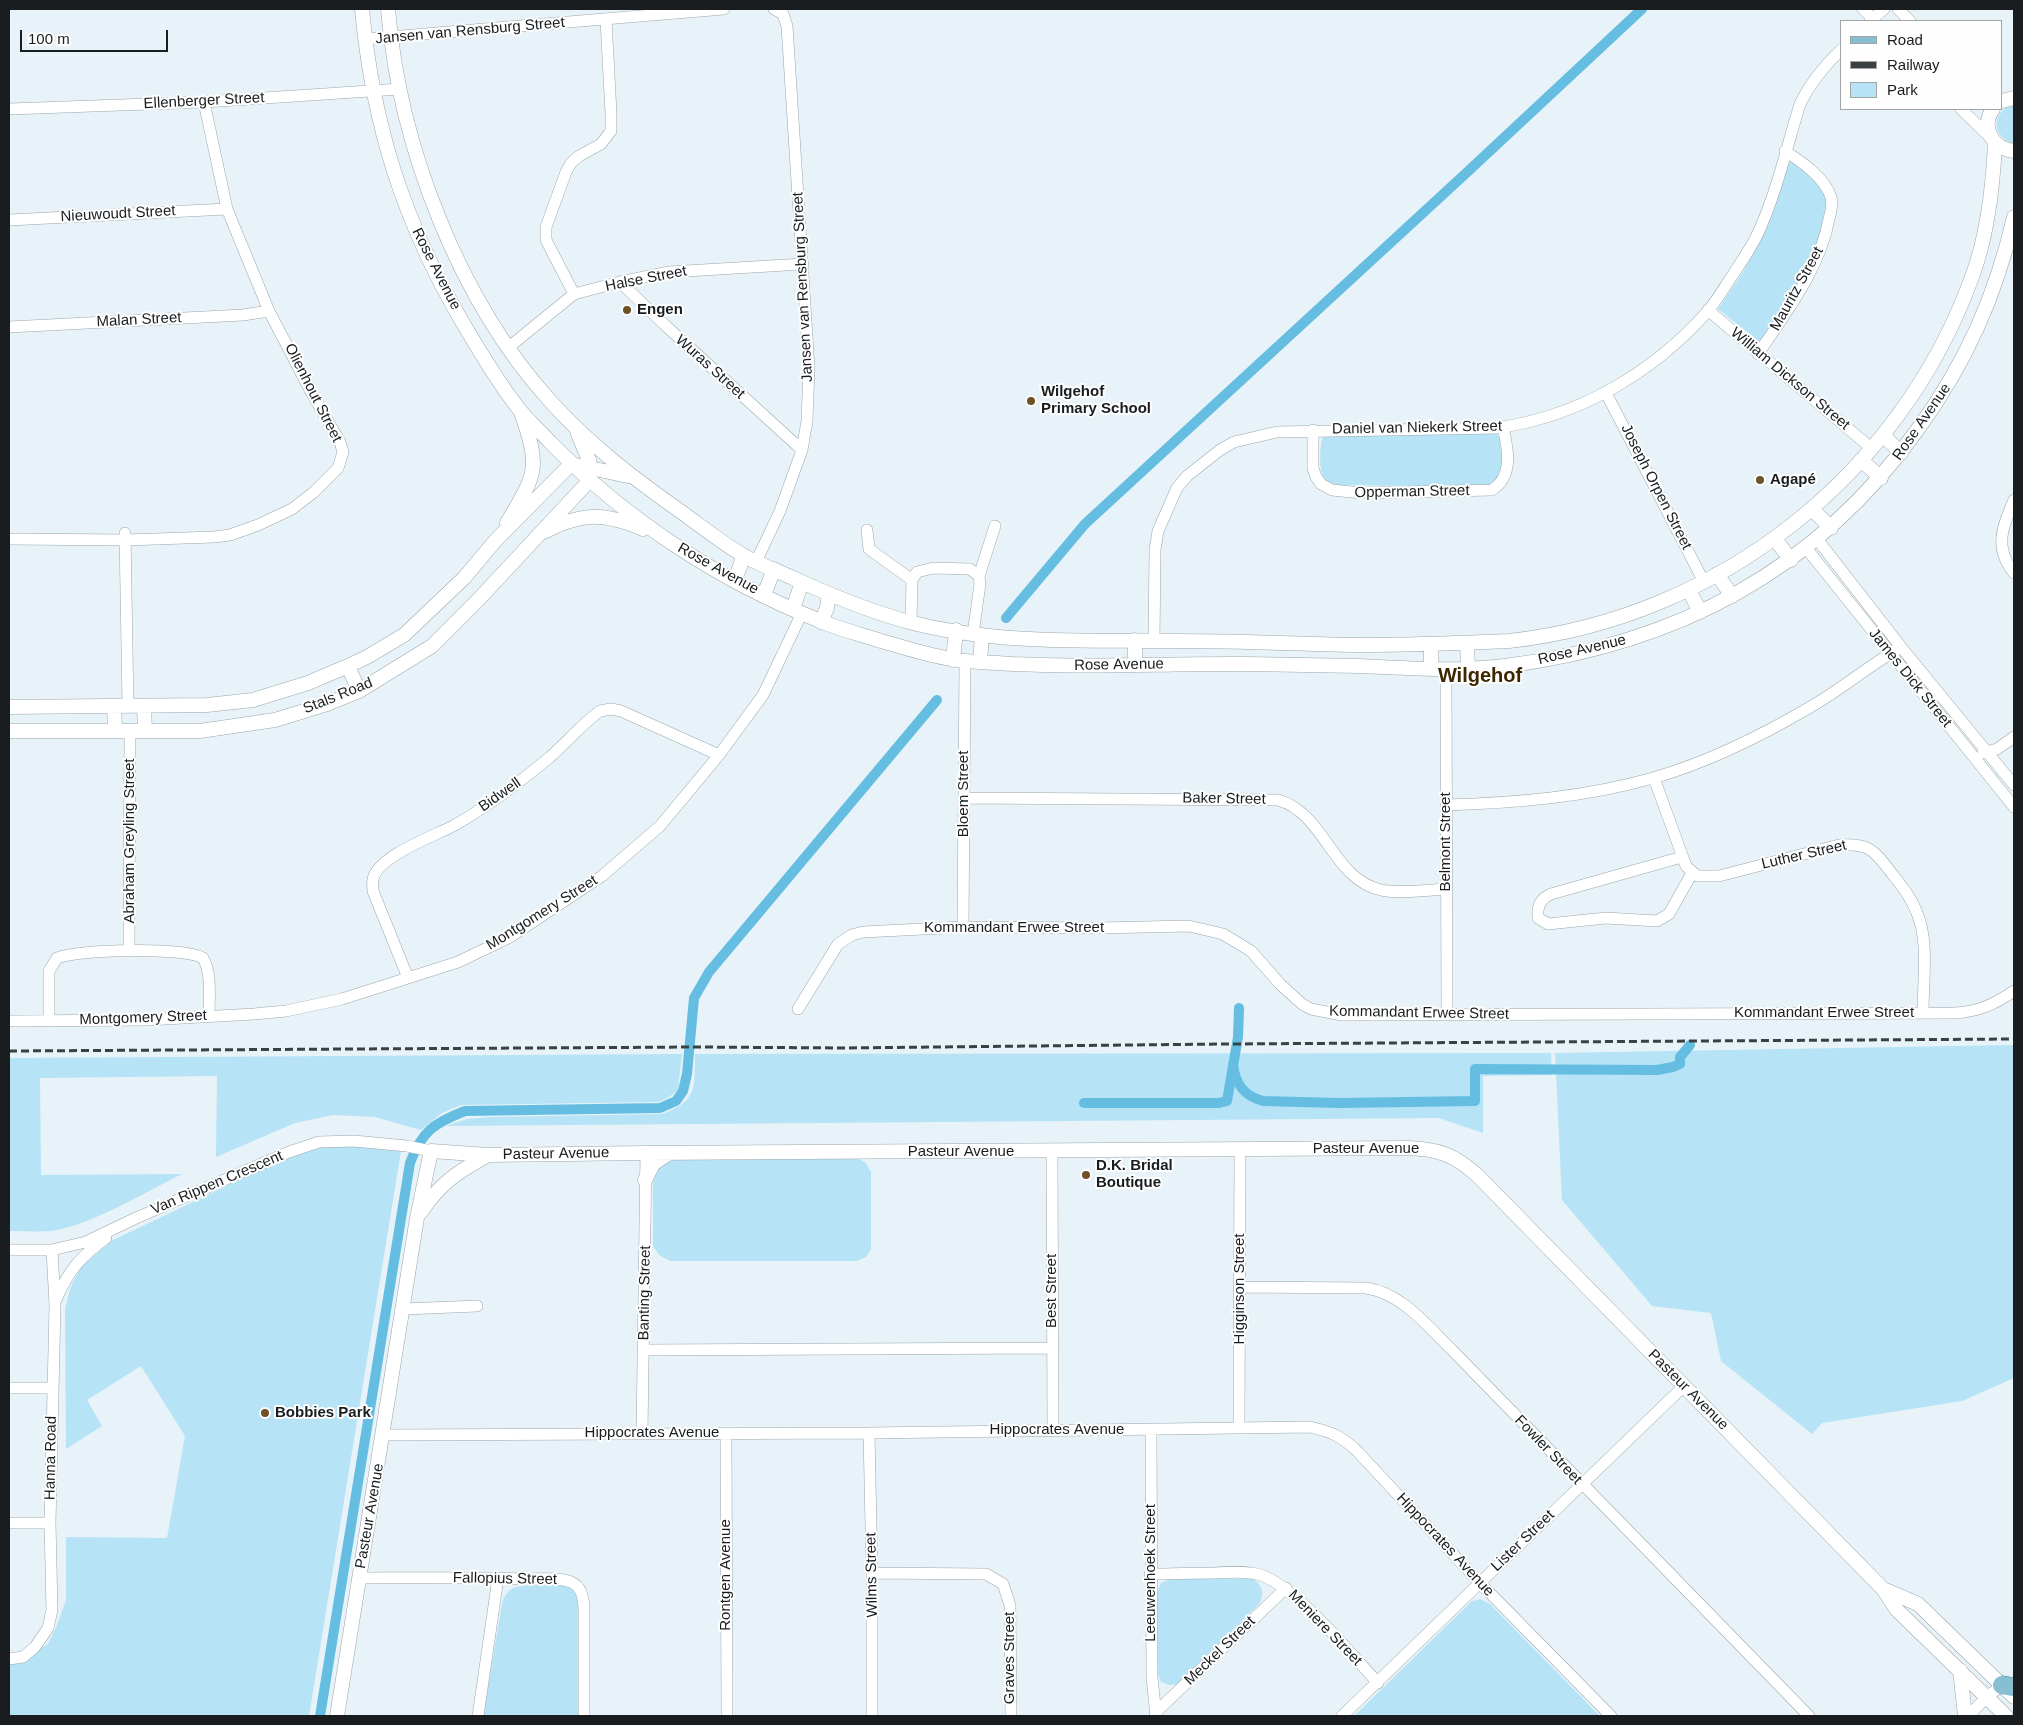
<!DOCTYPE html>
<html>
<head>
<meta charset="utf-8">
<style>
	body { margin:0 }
	#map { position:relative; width:2023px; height:1725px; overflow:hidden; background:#e7f3f8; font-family:Arial,sans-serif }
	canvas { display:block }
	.frame { position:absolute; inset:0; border:10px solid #191d1f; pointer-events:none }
	.legend { position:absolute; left:1840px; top:20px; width:162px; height:90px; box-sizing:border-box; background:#fefefe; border:1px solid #a2a4a5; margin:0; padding:6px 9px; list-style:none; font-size:15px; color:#191d1f }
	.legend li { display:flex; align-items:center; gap:10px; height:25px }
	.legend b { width:25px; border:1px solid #a2a4a5 }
	.scale { position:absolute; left:20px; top:30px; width:148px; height:22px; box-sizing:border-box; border:2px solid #191d1f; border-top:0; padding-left:6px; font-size:15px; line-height:18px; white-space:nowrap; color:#191d1f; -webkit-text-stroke:4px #fefefe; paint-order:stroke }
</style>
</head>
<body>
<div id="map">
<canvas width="2023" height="1725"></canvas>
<div class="frame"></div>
<ul class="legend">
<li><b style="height:6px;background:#87bed2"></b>Road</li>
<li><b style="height:6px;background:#3b4143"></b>Railway</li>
<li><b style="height:14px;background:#b6e3f6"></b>Park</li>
</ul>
<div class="scale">100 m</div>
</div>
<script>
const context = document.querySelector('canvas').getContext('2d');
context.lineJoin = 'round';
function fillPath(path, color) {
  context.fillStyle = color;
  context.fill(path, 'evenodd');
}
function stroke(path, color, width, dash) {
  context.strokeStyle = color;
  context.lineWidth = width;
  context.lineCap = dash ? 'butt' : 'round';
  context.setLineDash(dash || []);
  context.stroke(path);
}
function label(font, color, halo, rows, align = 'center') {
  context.font = font + ' Arial,sans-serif';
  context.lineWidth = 4;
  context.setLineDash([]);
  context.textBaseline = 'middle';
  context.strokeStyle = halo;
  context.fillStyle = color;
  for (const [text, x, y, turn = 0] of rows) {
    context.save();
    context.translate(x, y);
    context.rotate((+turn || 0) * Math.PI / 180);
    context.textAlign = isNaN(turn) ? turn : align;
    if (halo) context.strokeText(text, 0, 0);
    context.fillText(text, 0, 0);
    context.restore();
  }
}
const green = new Path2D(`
	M2014,103V143C1990,137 1992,111 2014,103Z
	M1792,162L1801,165L1829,196L1821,238L1794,292L1760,342L1718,309L1743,272L1761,238L1787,164Z
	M1495,432C1501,437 1501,442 1503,449C1507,468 1505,476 1489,487L1335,485C1331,483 1327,482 1325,479C1318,472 1320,444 1323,436Z
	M2014,1045V1378L1962,1401L1822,1423L1812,1434L1721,1361L1711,1313L1652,1306L1562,1200L1555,1053Z
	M1551,1053L1552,1075L1483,1076V1133L1439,1118L446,1126L467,1119L490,1117L662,1114C697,1102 695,1087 695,1054Z
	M682,1054L678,1090L669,1097L658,1102L461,1105L442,1113L421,1130L375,1117L333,1115L295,1123L216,1157L217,1076L40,1078L41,1175L182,1174C145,1192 90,1226 51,1231C38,1232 23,1231 9,1231V1058Z
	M329,1144H365L401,1151L309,1716H9V1663L28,1657L48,1644L57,1625L66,1600V1537L167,1538L185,1436L141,1366L87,1400L102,1426L66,1449L65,1308L71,1286L81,1267L111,1241L298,1152Z
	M855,1157L866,1163L871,1172V1249L866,1257L857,1261H670L659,1255L653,1246V1179L658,1168L673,1160Z
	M1172,1578L1253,1579C1263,1586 1264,1592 1260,1603L1180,1684L1169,1685L1161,1682L1157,1672L1156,1595L1161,1583Z
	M567,1584L575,1590L579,1596L581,1716H483L502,1604C503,1599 506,1593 510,1590C520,1582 554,1585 567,1584Z
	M1480,1599L1490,1604L1600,1716H1354L1472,1601Z`);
const canal = new Path2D(`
	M1006,618L1085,524L1463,176L1642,9
	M1233,1064C1235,1084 1244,1096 1263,1101L1339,1103L1475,1101V1069L1657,1070L1673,1067L1680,1064V1057L1690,1045
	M1084,1103H1219L1227,1101L1238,1037L1239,1008
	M320,1716L410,1163C422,1131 434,1123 465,1111L660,1108L676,1101L683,1091L687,1074L694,998L709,972L937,700`);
const minor = new Path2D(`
	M1863,9L1875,21
	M1898,9L1910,21
	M1870,21L1884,9
	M365,39L724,9
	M9,109L204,102L400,89
	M1961,109L1992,139
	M9,220L227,209
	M620,282L666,326L802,450
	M574,294L546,240V227L566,172L571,163L579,156L601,144L611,131V113L606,20
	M1708,310L1871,448
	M9,327L243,315L269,311
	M509,347L574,294L620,282L669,272L803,264
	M1758,354C1786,312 1820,269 1829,219C1831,212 1833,204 1831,197C1824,177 1802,162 1785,151
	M1606,393L1704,582
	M1313,430V468L1316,477L1321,484L1332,490L1362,493L1492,490C1514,476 1508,449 1503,427
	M2014,500C2003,526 1993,547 2014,573
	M867,530L869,549L912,580
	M125,533L128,706
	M9,539L126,540L214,537L230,535L258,525L292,509L314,492L338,468L343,452L340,442L310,390L269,311L227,209L204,102
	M1817,539L1901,647L2014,785
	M1806,548L2014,807
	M756,562L780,511L802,450L807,421L809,368L787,26L783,14L774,9
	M979,576L995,526
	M911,622L912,580L917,572L933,568L970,569L979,576L980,584L973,634
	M1154,641L1155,550L1158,531L1177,488L1187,476L1220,450L1234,442L1277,432L1496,428C1578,417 1653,373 1708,311C1717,300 1724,288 1732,276C1741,262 1752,247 1759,231C1777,191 1787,146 1800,104C1810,83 1825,65 1842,49
	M1446,669L1447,1014
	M1983,753L1997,749L2014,737
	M1654,778L1686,866L1697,876H1719L1839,845C1868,843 1873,849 1890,871C1900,884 1911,897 1917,913C1929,940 1923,982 1923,1012
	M964,798L1278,800C1325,813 1332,879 1381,890C1402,894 1426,890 1447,889
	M1446,805C1516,803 1586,797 1653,778C1709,762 1763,735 1812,706C1843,688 1870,665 1901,647
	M1682,857L1551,894C1540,899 1537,906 1538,918L1548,924L1606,918L1657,921L1669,914L1692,873
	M963,927L965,661
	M129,951L130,731
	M408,978L373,891C373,887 372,883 373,879C378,856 434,836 453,826C487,807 520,782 550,757C567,742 582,724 600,711L611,709L621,711L719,755
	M798,1009L838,944L852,935L863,932L963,927L1098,928L1189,926L1223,934L1251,951L1280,984L1302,1004L1311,1009L1342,1015L1954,1013C1978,1012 1995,1004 2014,991
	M9,1021L147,1020L254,1014L286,1011L342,999L458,962L510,937L602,876L660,826L719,755L763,695L802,613
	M49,1021V971L57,958C78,949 184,947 203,958C212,973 209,998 209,1016
	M1052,1152L1053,1430
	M9,1250H52L86,1242L136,1218L289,1152L319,1142L354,1141L407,1146L431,1151
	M1240,1287L1366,1288C1402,1293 1427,1326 1452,1350L1809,1716
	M56,1300C68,1271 80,1257 106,1238
	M404,1309L477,1306
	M645,1350L1051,1348
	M9,1388H53
	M1239,1428L1240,1149
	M1151,1430L1152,1677L1156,1716
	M642,1433L646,1153
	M869,1433L872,1573V1716
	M726,1434L727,1716
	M384,1435L869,1433L1310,1427C1332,1432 1341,1436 1357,1451L1480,1583L1611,1716
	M9,1523H50
	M872,1573L986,1574L1003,1584L1010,1605L1011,1716
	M1150,1574C1172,1574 1193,1573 1215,1573C1229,1572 1243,1571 1257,1574C1291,1581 1352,1655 1378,1683
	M359,1578C415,1578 470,1577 525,1579C539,1579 558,1577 571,1582C582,1587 583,1597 584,1607V1716
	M9,1659L23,1657L35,1647L48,1628L52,1610L50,1523L55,1305L52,1250
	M1155,1713L1286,1588
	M478,1716L498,1578
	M1342,1716L1684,1386
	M1968,1716L1987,1697L2002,1685`);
const tertiary = new Path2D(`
	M362,9C373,127 404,223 464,325C481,353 498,383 519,409C528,421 540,431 550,442C625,519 718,580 818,620C838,629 860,634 881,641C903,647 924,654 946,658C968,663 991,662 1013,664C1091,668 1169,663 1248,664C1285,665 1322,665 1359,666C1408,668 1456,672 1505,666C1677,644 1816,571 1918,429C1966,363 1996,295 2014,217
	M388,9C399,145 459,301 551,402C589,444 633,478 680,511C701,526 723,544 746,557C761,565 777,571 793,578C830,595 869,611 909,622C997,645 1090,640 1179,641C1240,641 1302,644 1363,645C1411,645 1460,643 1509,641C1719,618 1900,475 1972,277C1988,234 1993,187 1995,143
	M2002,101L2014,98
	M1993,109C1980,127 1993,149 2014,151
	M578,434L589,460L590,475
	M1883,435L1901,453
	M1861,460L1881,478
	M571,464L628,476
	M1812,509L1831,528
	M507,523C535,475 541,470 522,415
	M546,531C583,512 605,513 643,529
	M1775,539L1791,560
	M1717,574L1732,596
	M734,580L740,567L743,555
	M1689,590L1700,612
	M764,595L774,569
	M793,609L802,582
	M821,622L827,608L829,594
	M1135,640V665
	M1467,643L1468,669
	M1431,644V669
	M953,660L956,630
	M980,662L982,635
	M348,666L359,691
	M114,706L115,731
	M144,706L145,731
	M9,707L207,705L253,700L308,683L348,666L367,657L404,635L464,578L496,540L571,464
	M9,731H200L275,720L327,704L359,691L432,646L478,600L589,481
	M645,1180L653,1164L669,1153
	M421,1212C441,1182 458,1172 488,1155
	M1883,1589L1918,1604L2014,1697
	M1960,1670L1965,1716
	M337,1716L417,1218L431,1151L488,1155L646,1153L1408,1148C1439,1149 1455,1155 1478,1176L1883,1589L1897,1610L2006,1716`);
const primary = new Path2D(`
	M2002,1685L2014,1687`);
const rail = new Path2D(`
	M9,1051L698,1047L844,1048L1228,1044L2014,1039`);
const markers = [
	[627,310,5,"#6e5225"],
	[1031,401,5,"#6e5225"],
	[1760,480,5,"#6e5225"],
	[1086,1175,5,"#6e5225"],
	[265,1413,5,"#6e5225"]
];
const streetNames = [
	["Jansen van Rensburg Street",470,31,-5],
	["Ellenberger Street",204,101,-3],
	["Nieuwoudt Street",118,214,-3],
	["Rose Avenue",436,269,63],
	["Halse Street",646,279,-11],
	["Jansen van Rensburg Street",803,287,-93],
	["Mauritz Street",1797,289,-61],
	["Malan Street",139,320,-3],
	["Wuras Street",710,367,42],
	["William Dickson Street",1790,379,40],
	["Olienhout Street",313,393,63],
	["Rose Avenue",1922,422,-55],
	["Daniel van Niekerk Street",1417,428,-1],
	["Joseph Orpen Street",1656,487,63],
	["Opperman Street",1412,492,-1],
	["Rose Avenue",718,569,29],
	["Rose Avenue",1582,650,-13],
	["Rose Avenue",1119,665,-1],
	["James Dick Street",1910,678,51],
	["Stals Road",338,696,-22],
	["Bloem Street",964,794,-90],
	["Bidwell",500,795,-35],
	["Baker Street",1224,799,1],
	["Abraham Greyling Street",130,841,-90],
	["Belmont Street",1446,842,-90],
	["Luther Street",1804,855,-13],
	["Montgomery Street",542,913,-32],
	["Kommandant Erwee Street",1014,928],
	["Kommandant Erwee Street",1419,1013,1],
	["Kommandant Erwee Street",1824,1013],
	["Montgomery Street",143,1018,-2],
	["Pasteur Avenue",1366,1149],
	["Pasteur Avenue",961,1152],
	["Pasteur Avenue",556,1154,-1],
	["Van Rippen Crescent",217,1183,-23],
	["Higginson Street",1240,1289,-90],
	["Best Street",1052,1291,-90],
	["Banting Street",645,1293,-89],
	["Pasteur Avenue",1688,1390,45],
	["Hippocrates Avenue",1057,1430],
	["Hippocrates Avenue",652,1433],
	["Fowler Street",1548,1450,46],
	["Hanna Road",51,1458,-89],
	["Pasteur Avenue",370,1516,-80],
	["Lister Street",1523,1541,-44],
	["Hippocrates Avenue",1445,1545,47],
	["Leeuwenhoek Street",1151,1573,-90],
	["Rontgen Avenue",726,1575,-90],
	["Wilms Street",872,1575,-91],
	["Fallopius Street",505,1579,1],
	["Meniere Street",1325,1628,46],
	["Meckel Street",1220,1651,-44],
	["Graves Street",1010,1658,-90]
];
const poiNames = [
	["Engen",637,310],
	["Wilgehof",1041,392],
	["Primary School",1041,409],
	["Agapé",1770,480],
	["D.K. Bridal",1096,1166],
	["Boutique",1096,1183],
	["Bobbies Park",275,1413]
];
const districtNames = [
	["Wilgehof",1480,676]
];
fillPath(green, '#b6e3f6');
stroke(canal, '#65bee1', 10);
stroke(minor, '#9ba6ab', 12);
stroke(tertiary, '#9ba6ab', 15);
stroke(primary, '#2c6980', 19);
stroke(minor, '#fff', 11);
stroke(tertiary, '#fff', 14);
stroke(primary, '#87bed2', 18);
stroke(rail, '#3b4143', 3, [8, 4]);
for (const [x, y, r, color] of markers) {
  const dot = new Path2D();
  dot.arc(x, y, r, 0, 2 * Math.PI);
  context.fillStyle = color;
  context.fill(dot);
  stroke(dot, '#fefefe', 2);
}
label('15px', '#191d1f', '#fefefe', streetNames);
label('bold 15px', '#191d1f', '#fefefe', poiNames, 'left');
label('bold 20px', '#3d2701', '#fefefe', districtNames);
</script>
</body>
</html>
